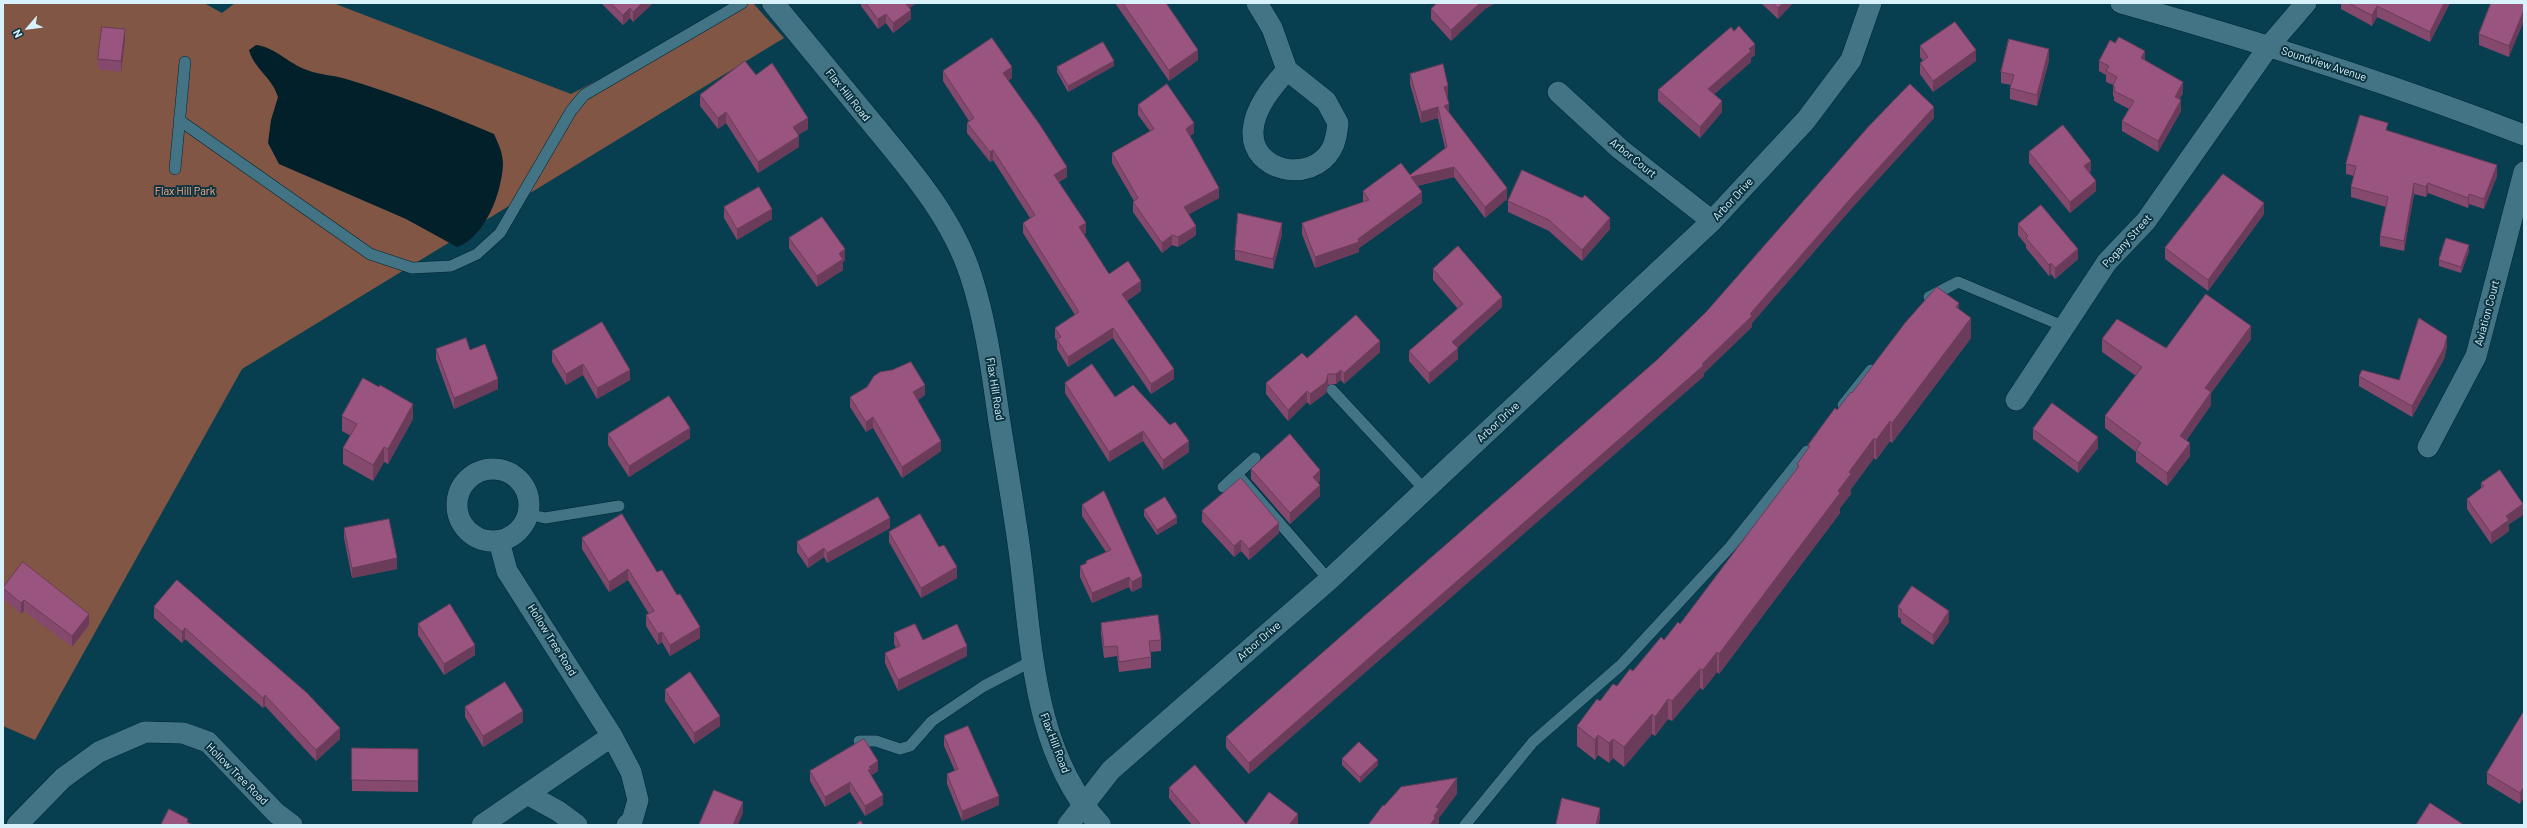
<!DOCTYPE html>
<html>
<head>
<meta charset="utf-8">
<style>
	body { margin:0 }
	#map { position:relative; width:2527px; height:828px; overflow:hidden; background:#073f50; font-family:Barlow,sans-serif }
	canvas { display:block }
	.frame { position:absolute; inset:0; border:4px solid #d8f2fc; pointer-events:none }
	.north { position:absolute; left:8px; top:8px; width:40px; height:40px; -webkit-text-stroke:3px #0c3440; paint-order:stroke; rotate:242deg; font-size:11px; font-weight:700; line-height:16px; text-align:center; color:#d8f2fc }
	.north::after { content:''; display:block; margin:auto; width:14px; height:18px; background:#d8f2fc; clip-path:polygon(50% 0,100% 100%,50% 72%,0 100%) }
</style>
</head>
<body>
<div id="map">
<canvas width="2527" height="828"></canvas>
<div class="frame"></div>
<div class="north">N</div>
</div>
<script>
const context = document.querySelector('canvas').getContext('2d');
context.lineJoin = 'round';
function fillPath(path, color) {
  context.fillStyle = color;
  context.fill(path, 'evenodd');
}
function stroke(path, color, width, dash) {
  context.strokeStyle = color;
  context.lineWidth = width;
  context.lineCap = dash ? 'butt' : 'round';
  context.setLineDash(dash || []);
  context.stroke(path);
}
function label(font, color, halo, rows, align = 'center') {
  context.font = font + ' Barlow,sans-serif';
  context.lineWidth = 4;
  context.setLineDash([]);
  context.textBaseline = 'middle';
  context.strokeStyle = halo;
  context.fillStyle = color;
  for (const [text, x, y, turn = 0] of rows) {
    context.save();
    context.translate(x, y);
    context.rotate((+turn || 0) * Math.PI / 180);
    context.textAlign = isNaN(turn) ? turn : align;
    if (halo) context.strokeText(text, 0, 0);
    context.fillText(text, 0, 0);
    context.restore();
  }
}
const green = new Path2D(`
	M3,3H204L222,13L235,3H333L571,94L745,3H753L784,38L242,369L35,740L3,726Z`);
const water = new Path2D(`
	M256,45C275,47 289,64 307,70C320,75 333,75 346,79C396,94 445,113 494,134C498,143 503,153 503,164C502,191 486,237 457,247L406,219L279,164L268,143L271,120L278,97C272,77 254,69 249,50Z`);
const lane = new Path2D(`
	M179,120L370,254L412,268L451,266L477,254L500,233L571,111L584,95L742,3
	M175,169L185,62
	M1929,297L1958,282L2063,326
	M1332,390L1425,490
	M1843,405L1871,370
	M1255,458L1237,474L1329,580
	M1223,487L1237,474
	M528,514L545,518L619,506
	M859,741H876L900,749L910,746L932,721L984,686L1032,661
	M1465,825L1533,742L1621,665L1730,547L1807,451`);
const street = new Path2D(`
	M1257,3L1272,28L1287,70L1326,101L1338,123C1337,132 1336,142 1331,150C1311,184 1251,172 1253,131C1254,108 1273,86 1287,70
	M2121,3C2257,41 2392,84 2524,135
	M1558,92L1620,149L1712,221
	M2016,400L2107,262L2146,221L2269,46L2306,3
	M2428,447L2476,356L2524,172
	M457 505a36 36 0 1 1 72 0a36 36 0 1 1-72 0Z
	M499,541L507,571L612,736L631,772L638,800L632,821L627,825
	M527,794L558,811L577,825
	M17,825L63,778L99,752L145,732L183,733L208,742L276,813L292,825
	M482,825L612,736
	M1068,825L1111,770L1329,580L1712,221L1806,120L1851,60L1871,3`);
const secondary = new Path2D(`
	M773,3C806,43 839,83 872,123C910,169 952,217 971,276C986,322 992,370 999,419C1006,464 1014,509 1020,554C1032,647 1033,752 1100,825`);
const wall = new Path2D(`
	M602,3H653L633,22L630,18L623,25L602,4Z
	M861,3H916L909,8L911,19L893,33L886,23L878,29L861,6Z
	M1115,3H1166L1198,60L1169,81Z
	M1761,3H1793L1778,19Z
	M2341,3H2450L2430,42L2377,17L2372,26L2341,9Z
	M2524,3L2509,57L2479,45V34Z
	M1431,9H1485L1451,41L1431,19Z
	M125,40L121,72L98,69V59Z
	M1920,46L1976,61L1933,92L1920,74V63L1923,61L1920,57Z
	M1755,55L1751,58V62L1714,94L1722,112L1700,138L1658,101V90Z
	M2049,60L2037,106L2010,99V88L2011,85L2001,83V72Z
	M2145,60L2183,93L2179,99L2181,111L2158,152L2122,131V121L2129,109L2114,101V97L2113,96V85L2106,82V75L2099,71V61Z
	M1114,66L1068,92L1057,72V67Z
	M943,71L1012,78L1008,80L1067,177L1059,182L1086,233L1084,234L1109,274L1141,291L1127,301L1174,379L1151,394L1113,338L1068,367L1057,349V341L1055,338V328L1075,315L1023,233V223L1030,218L993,160L990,162L967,133V123L969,121L943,81Z
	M1410,74L1448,96L1447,97L1449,112L1507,199L1485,218L1454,177L1417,186L1422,203L1359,248V252L1315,268L1302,234V223L1363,202V191L1410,175L1445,148L1438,118L1421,123L1410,84Z
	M756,75L808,129L798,135L799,147L758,173L726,123L718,129L700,106V95Z
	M1138,105L1194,133L1190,136L1219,198L1189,214L1196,235L1178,247L1172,245L1162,253L1133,212V202L1134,201L1112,163V153L1150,131L1138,115Z
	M1934,118L1851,209L1752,323V327L1704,373V376L1249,774L1226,748V737Z
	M2388,131L2497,176L2484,209L2469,204L2468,208L2428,193L2426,197L2414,194L2404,251L2380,246V236L2386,207L2351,197V187L2354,176L2346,174V164Z
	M2029,152L2091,171L2089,173L2096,191L2070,213L2029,163Z
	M1508,201L1610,229L1582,261L1549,231L1508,212Z
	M724,207L772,219L737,240L724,218Z
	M2264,214L2208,291L2165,259V248Z
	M2018,224L2078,259L2055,279L2051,274L2049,276L2026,248V245L2018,235Z
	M1282,234L1273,269L1235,260V250Z
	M789,238L845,260L843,262V270L817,287L789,248Z
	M2469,251L2461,273L2439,266V260Z
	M1433,269L1502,307L1457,348L1458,359L1429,384L1409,361V351L1458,309L1433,280Z
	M1959,309L1971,338L1892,443L1890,441L1876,460L1874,458L1851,489V494L1840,508V513L1719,674L1717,672L1703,690L1700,688L1672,721L1668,719L1655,736L1652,734L1624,767L1613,758L1609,763L1598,755L1595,760L1577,746V726L1600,701L1617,686L1680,624L1797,468V464L1808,449V445L1837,410Z
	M2102,339L2166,348L2251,339L2211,393V405L2186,441L2190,456L2167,486L2136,462V452L2105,428V416L2136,376L2102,352Z
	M2447,346L2444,359L2412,417L2359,386V376L2399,380Z
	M436,349L470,350L498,389L454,409L436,359Z
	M552,351L630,380L597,399L583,375L566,385L552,362Z
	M1380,352L1344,384L1341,380L1336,384L1328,385L1326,393L1310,405L1307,402L1288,421L1266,394V383L1307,358Z
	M1065,383L1115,397L1189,452L1163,470L1143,441L1109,462L1065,393Z
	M925,395L918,400L941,451L902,478L873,428L866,432L850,407V397Z
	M342,416L413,419L388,464L384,462L373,481L343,464V448L351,436L342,431Z
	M2033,429L2098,448L2078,473L2033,439Z
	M608,434L690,438L629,477L608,445Z
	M1251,469L1320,481L1318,483L1320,496L1290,524L1251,479Z
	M2481,483L2523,515L2509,524V531L2491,544L2467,509V499L2481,488Z
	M1082,505L1142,587L1132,592L1129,587L1092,603L1080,577V566L1086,564V561L1106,552L1082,516Z
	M1144,510L1177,523L1157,535L1144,516Z
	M1202,511L1279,533L1249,560L1241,551L1234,557L1202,522Z
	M344,528L397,569L352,578L344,538Z
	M890,528L827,563L824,557L808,568L797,552V542Z
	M889,532L957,578L921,598L889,542Z
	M582,538L657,572L700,638L670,656L662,642L658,645L646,626V615L649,614L628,580L609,592L582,549Z
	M177,580L340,739L316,761L265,706L263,708L185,639L182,643L154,618V607Z
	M3,588L89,625L72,647L24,611L21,614L3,599Z
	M1898,607L1949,622L1933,645L1901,623V619L1898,617Z
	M1101,623L1161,640V651L1150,652L1151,657V668L1119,672L1117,656L1104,658L1101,634Z
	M418,624L475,655L444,675L418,635Z
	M894,633L923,640L967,656L898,691L885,663V653L896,648L894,644Z
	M665,690L720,726L694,744L665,701Z
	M465,707L523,722L483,747L465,717Z
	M2524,711L2520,804L2487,784V773Z
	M944,736L999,805L962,821L947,784V774L955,771L944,746Z
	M352,748L418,749V792L352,791Z
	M1342,759L1378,765L1360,783L1342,765Z
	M810,771H878L871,775L883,805L865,816L850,792L825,807L810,781Z
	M1169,788L1246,824H1298L1297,825H1192L1169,798Z`);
const shadedWall = new Path2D(`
	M642,3H653L633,22V12Z
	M905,3H916L905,12Z
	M1480,3H1496L1485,9L1451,41V30Z
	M1783,3H1793L1778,19V8Z
	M2444,3H2450L2430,42V32Z
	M2377,6V17L2372,26V15Z
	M630,8V18L623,25V15Z
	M911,10V19L893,33V23Z
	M2524,10V21L2509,57V46Z
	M886,14V23L878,29V19Z
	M125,29V40L121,72V61Z
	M1755,44V55L1751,58V62L1708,100V89Z
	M2049,49V60L2037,106V95Z
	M1198,50V60L1169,81V70Z
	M1976,50V61L1933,92V81Z
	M2145,51V61L2141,58Z
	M1114,61V66L1068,92V86Z
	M1012,67V78L1003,83V73Z
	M2183,82V93L2175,108V97Z
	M1448,86V96L1444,97V87Z
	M2181,100V111L2158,152V141Z
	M1722,101V112L1700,138V127Z
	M1449,104V115L1444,106Z
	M1438,107V118L1421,123V112Z
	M1934,107V118L1851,209L1752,323V327L1704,373V376L1249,774V763L1702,364L1750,314L1851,198Z
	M726,112V123L718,129V118Z
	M808,118V129L793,138V127Z
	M1194,123V133L1186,138V129Z
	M799,136V147L758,173V162Z
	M993,150V160L990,162V152Z
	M2091,161V171L2084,177V166Z
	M2497,165V176L2484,209V199Z
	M1067,167V177L1054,185V175Z
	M1454,167V177L1411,187V177Z
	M2096,181V191L2070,213V202Z
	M2414,183V194L2404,251V241Z
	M2428,183V193L2426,197V187Z
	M1219,188V198L1184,217V207Z
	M1507,188V199L1485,218V207Z
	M1422,192V203L1359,248V252L1315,268V257L1358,239Z
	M2469,194V204L2468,208V198Z
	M2264,203V214L2208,291V280Z
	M772,209V219L737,240V229Z
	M1610,218V229L1582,261V250Z
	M1086,223V233L1079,237V227Z
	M1282,223V234L1273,269V259Z
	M1196,226V235L1178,247V237Z
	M1172,235V245L1162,253V243Z
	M2469,245V251L2461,273V267Z
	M845,249V260L843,262V270L817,287V276L839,254Z
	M2078,249V259L2055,279V268Z
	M2051,263V274L2049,276V265Z
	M1141,281V291L1122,304V294Z
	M1502,297V307L1452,353V342Z
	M1959,303V323L1956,307Z
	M1971,318V338L1892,443V423Z
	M2251,326V339L2211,393V405L2180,449V436L2205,388Z
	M1113,328V338L1068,367V357Z
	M2447,336V346L2444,359L2412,417V406Z
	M1380,341V352L1344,384V373Z
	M1458,348V359L1429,384V373Z
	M583,364V375L566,385V374Z
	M1174,369V379L1151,394V384Z
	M630,370V380L597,399V388Z
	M1341,370V380L1336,384V374Z
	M1328,374V385L1326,393L1310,405V394Z
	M498,379V389L454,409V398Z
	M925,385V395L913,403V392Z
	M1307,391V402L1288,421V410Z
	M413,404V419L388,464V449Z
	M873,417V428L866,432V422Z
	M1890,421V441L1876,460V440Z
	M690,428V438L629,477V466Z
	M1143,431V441L1109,462V452Z
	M2098,437V448L2078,473V463Z
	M1874,438V458L1851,489V494L1840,508V513L1719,674V654L1838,491L1849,472Z
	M941,441V451L902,478V467Z
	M1189,441V452L1163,470V460Z
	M2190,443V456L2167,486V473Z
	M384,447V462L373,481V465Z
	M1320,470V481L1313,488V477Z
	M1320,485V496L1290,524V513Z
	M2523,504V515L2509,524V531L2491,544V533L2506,516Z
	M1177,517V523L1157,535V530Z
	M890,518V528L827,563V553Z
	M1279,523V533L1249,560V549Z
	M1241,540V551L1234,557V546Z
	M824,548V557L808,568V559Z
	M397,558V569L352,578V568Z
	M957,567V578L921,598V588Z
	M628,569V580L609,592V582Z
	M1142,576V587L1132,592V582Z
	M1129,577V587L1092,603V593Z
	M24,600V611L21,614V603Z
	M1949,611V622L1933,645V635Z
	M89,614V625L72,647V636Z
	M700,627V638L670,656V645Z
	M185,628V639L182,643V632Z
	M662,632V642L658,645V634Z
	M475,645V655L444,675V664Z
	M967,646V656L898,691V680Z
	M1717,652V672L1703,690V670Z
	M1700,669V688L1672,721V701Z
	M265,695V706L263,708V698Z
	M1668,699V719L1655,736V717Z
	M523,711V722L483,747V736Z
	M1652,714V734L1624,767V747Z
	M720,716V726L694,744V733Z
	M340,728V739L316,761V750Z
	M1598,735V755L1595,760V740Z
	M1613,739V758L1609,763V743Z
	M1378,760V765L1360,783V777Z
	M878,761V771L871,776L868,770L869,767Z
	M1457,778V794L1439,818V825H1430L1434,816L1436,807Z
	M850,782V792L825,807V797Z
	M2524,787V797L2520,804V793Z
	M883,795V805L865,816V806Z
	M999,796V805L962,821V811Z
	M743,802V813L738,825H733Z
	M1600,808V818L1599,825H1596Z
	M1298,814V824L1297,825H1289Z`);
const building = new Path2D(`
	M611,3H642L633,12L630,8L623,15Z
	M866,3H905L911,10L893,23L886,14L878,19Z
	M1123,3H1166L1198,50L1169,70Z
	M1437,3H1480L1451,30L1431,9Z
	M1773,3H1783L1778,8Z
	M2349,3H2444L2430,32L2377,6L2372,15Z
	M2491,3H2524V10L2509,46L2479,34Z
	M1955,22L1976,50L1933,81L1920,63L1928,57L1920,46Z
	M1739,26L1755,44L1749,49L1751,51L1708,89L1722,101L1700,127L1658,90L1731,27L1734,31Z
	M102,27L125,29L121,61L98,59Z
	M2119,37L2145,51L2141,58L2183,82L2175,97L2181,100L2158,141L2122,121L2134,101L2114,91L2115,87L2113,85L2117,77L2106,71L2109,66L2099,61L2110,40L2115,43Z
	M992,38L1012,67L1003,73L1040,125L1067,167L1054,175L1086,223L1079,227L1109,274L1128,261L1141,281L1122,294L1174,369L1151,384L1113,328L1068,357L1057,339L1061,337L1055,328L1079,312L1023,223L1035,215L993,150L990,152L967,123L974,118L943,71Z
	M2009,39L2049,49L2037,95L2010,88L2014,75L2001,72Z
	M1103,42L1114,61L1068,86L1057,67Z
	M745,61L756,75L772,63L808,118L793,127L799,136L758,162L726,112L718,118L700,95Z
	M1443,64L1448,86L1444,87L1449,104L1444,106L1507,188L1485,207L1454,167L1411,177L1422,192L1358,239L1359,242L1315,257L1302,223L1369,200L1363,191L1401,163L1410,175L1447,147L1438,107L1421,112L1410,74Z
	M1167,84L1194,123L1186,129L1219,188L1184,207L1196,226L1178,237L1172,235L1162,243L1133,202L1138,198L1112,153L1154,129L1138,105Z
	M1910,84L1934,107L1851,198L1750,314L1752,316L1702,364L1704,365L1249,763L1226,737L1658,359L1707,311L1869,126Z
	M2360,115L2388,123L2386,130L2497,165L2484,199L2469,194L2468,198L2428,183L2426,187L2414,183L2404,241L2380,236L2388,197L2351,187L2356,166L2346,164Z
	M2063,125L2091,161L2084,166L2096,181L2070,202L2029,152Z
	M1522,170L1582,198L1585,195L1610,218L1582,250L1549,220L1508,201Z
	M2223,174L2264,203L2208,280L2165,248Z
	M759,187L772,209L737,229L724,207Z
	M2041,205L2078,249L2055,268L2051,263L2049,265L2026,238L2028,236L2018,224Z
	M1238,213L1282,223L1273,259L1235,250Z
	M822,217L845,249L839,254L843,259L817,276L789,238Z
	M2446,238L2469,245L2461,267L2439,260Z
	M1458,246L1502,297L1452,342L1458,348L1429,373L1409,351L1463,304L1433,269Z
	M1937,287L1959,303L1956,307L1971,318L1892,423L1890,421L1876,440L1874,438L1849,472L1851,474L1838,491L1840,493L1719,654L1717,652L1703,670L1700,669L1672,701L1668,699L1655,717L1652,714L1624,747L1613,739L1609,743L1598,735L1595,740L1577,726L1597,699L1600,701L1613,684L1617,686L1630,669L1633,671L1661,637L1664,640L1678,622L1680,624L1799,466L1797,464L1810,446L1808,445L1835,408L1837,410L1851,392L1852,393L1905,323Z
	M2206,294L2251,326L2205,388L2211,392L2180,436L2190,443L2167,473L2136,450L2141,443L2105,416L2142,367L2102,339L2117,319L2166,348Z
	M1356,315L1380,341L1344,373L1341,370L1336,374H1328L1326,382L1310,394L1307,391L1288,410L1266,383L1302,353L1307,358Z
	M2419,318L2447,336L2444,348L2412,406L2359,376L2362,370L2399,380Z
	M602,322L630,370L597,388L583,364L566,374L552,351Z
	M466,338L470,350L485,344L498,379L454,398L436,349Z
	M911,362L925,385L913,392L941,441L902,467L873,417L866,422L850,397L867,387L874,376L880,372L892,370Z
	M1092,364L1115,397L1133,385L1170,425L1175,422L1189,441L1163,460L1143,431L1109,452L1065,383Z
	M363,378L379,387L380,385L413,404L388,449L384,447L373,465L343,448L357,424L342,416Z
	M669,396L690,428L629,466L608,434Z
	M2052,403L2098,437L2078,463L2033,429Z
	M1290,434L1320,470L1313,477L1320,485L1290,513L1251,469Z
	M2500,470L2523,504L2506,516L2509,520L2491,533L2467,499L2484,486L2481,483Z
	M1241,478L1279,523L1249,549L1241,540L1234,546L1202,511Z
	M1104,491L1142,576L1132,582L1129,577L1092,593L1080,566L1087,563L1086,561L1111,550L1082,505Z
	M878,497L890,518L827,553L824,548L808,559L797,542Z
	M1165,497L1177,517L1157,530L1144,510Z
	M622,514L657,572L662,570L677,595L680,594L700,627L670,645L662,632L658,634L646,615L654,611L628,569L609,582L582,538Z
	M920,514L939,547L944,545L957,567L921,588L889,532Z
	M389,519L397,558L352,568L344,528Z
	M23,562L89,614L72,636L24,600L21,603L3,588Z
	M177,580L307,693L340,728L316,750L265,695L263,698L185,628L182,632L154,607Z
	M1912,586L1949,611L1933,635L1901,612L1902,610L1898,607Z
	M450,604L475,645L444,664L418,624Z
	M1158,615L1161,640L1149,641L1151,657L1119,662L1117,646L1104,647L1101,623Z
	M915,624L923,640L957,624L967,646L898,680L885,653L900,646L894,633Z
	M690,672L720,716L694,733L665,690Z
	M505,682L523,711L483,736L465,707Z
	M2524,711V787L2520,793L2487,773Z
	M968,726L999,796L962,811L947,774L958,769L944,736Z
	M864,739L878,761L869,767L871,769L868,770L883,795L865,806L850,782L825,797L810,771Z
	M1359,742L1378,760L1360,777L1342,759Z
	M352,748L418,749V781L352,780Z
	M1195,765L1246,824L1269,792L1298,814L1289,825H1201L1169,788Z
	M1457,778L1436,807L1439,809L1434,816L1435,818L1430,825H1368L1383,805L1384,806L1401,787Z
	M714,790L743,802L733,825H699Z
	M1562,798L1600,808L1596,825H1556Z
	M2430,803L2464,825H2416Z
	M169,809L188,819L187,822L193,825H161Z
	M861,821L863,825H855Z`);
const streetNames = [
	["Soundview Avenue",2324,64,18],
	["Flax Hill Road",848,95,51],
	["Arbor Court",1633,158,39],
	["Arbor Drive",1733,199,-47],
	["Pogany Street",2127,241,-48],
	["Aviation Court",2487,313,-75],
	["Flax Hill Road",995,389,81],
	["Arbor Drive",1498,422,-43],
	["Hollow Tree Road",552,640,58],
	["Arbor Drive",1259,641,-41],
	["Flax Hill Road",1055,743,69],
	["Hollow Tree Road",237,774,45]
];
const parkNames = [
	["Flax Hill Park",185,191]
];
fillPath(green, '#815644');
fillPath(water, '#01202a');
stroke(lane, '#002531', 12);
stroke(street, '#002531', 22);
stroke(secondary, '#002531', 23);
stroke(lane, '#427486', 11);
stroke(street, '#427486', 21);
stroke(secondary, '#427486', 22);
fillPath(wall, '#84496d');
fillPath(shadedWall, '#6b3c59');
fillPath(building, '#99557f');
stroke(building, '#6b3c59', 1);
label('11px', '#d8f2fc', '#0c3440', streetNames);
label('11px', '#fdac8a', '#0c3440', parkNames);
</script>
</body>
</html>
